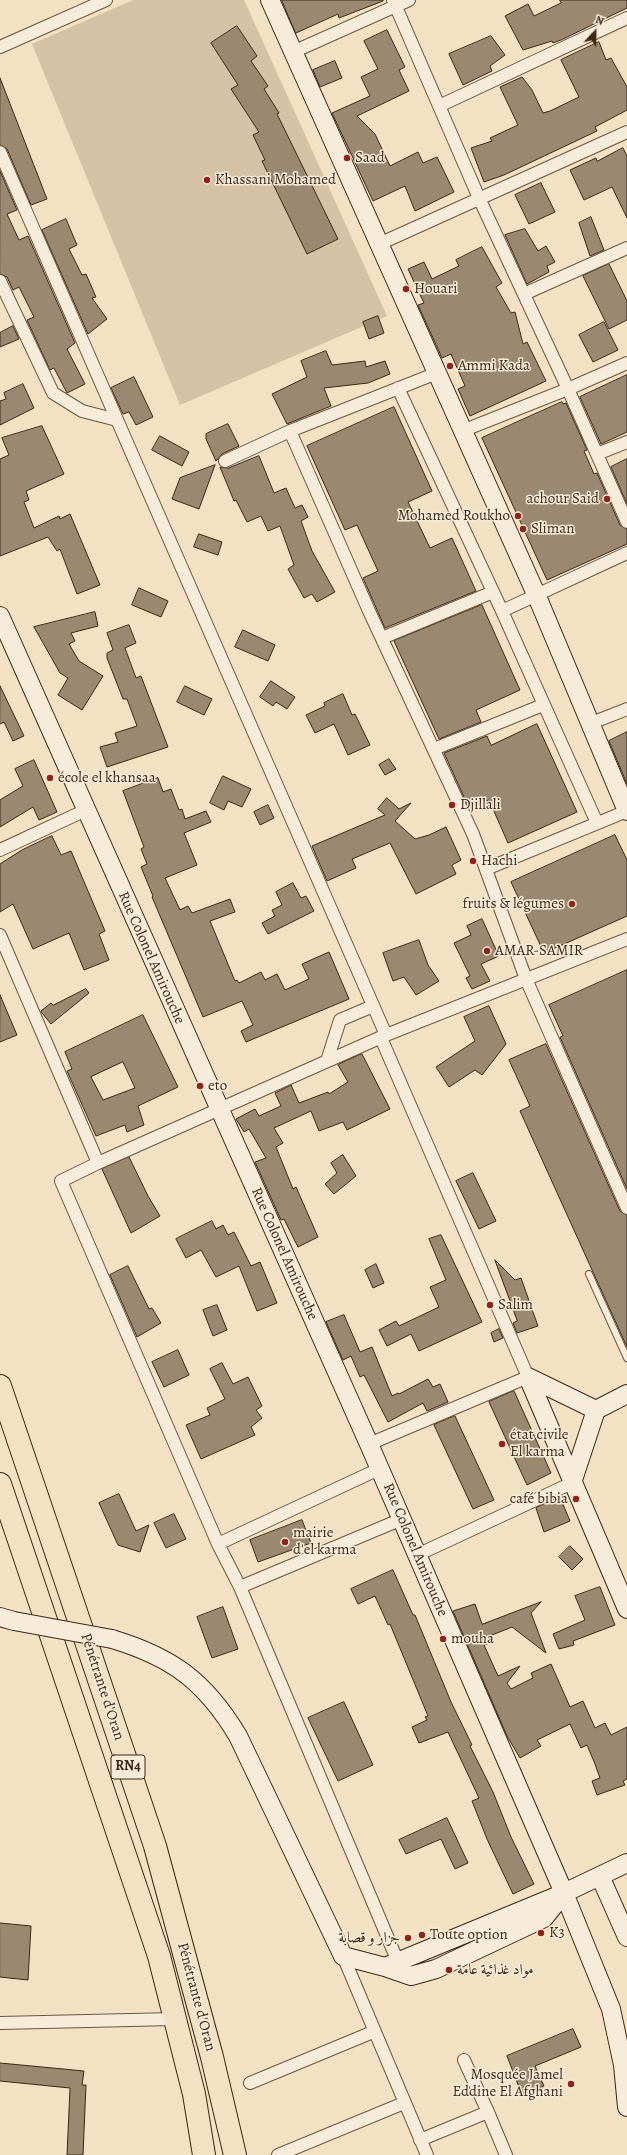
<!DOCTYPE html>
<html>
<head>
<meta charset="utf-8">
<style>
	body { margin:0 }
	#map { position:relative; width:627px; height:2155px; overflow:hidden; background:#f3e1c4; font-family:Alegreya,serif }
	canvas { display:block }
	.north { position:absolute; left:575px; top:12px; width:40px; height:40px; -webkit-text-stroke:3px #f7ecd9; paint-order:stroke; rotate:22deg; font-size:11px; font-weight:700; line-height:16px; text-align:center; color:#3c2714 }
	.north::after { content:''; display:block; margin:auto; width:14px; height:18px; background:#3c2714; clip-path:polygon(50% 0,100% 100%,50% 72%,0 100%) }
</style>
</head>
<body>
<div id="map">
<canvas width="627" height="2155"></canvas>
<div class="north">N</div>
</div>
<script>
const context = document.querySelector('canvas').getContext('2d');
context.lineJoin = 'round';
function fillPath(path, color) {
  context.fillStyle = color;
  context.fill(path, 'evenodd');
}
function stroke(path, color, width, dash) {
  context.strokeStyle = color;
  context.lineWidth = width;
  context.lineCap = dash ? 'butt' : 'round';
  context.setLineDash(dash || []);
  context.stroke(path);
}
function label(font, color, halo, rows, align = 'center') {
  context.font = font + ' Alegreya,Amiri,serif';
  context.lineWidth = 3;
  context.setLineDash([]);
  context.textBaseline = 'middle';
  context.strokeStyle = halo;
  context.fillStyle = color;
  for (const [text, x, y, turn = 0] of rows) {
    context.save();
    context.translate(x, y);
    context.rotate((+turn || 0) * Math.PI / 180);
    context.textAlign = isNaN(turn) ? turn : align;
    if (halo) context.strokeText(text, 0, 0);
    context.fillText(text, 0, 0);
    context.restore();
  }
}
const green = new Path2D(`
	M133,0H244L387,316L180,405L32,44Z`);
const building = new Path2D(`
	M282,0H383V1L339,18L338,14L296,33Z
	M560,0H627V8L561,40L553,43L552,41L523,50L505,16L528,4L534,16L561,3Z
	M237,26L257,56L251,61L268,86L264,89L279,113L277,114L338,239L307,254L262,161L265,160L253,135L259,132L231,89L238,85L211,43Z
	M387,30L405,67L399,70L409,91L357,116L375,134L390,166L418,152L423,163L437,157L454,192L415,211L405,186L373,201L332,113L370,96L361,77L378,69L364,41Z
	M491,36L505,55L490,66L492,71L463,85L449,54Z
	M599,42L606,60L611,58L627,87V110L595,127L597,131L504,175L484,182L471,148L492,141L490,138L518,125L500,87L522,77L532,90L543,113L550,111L579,97L561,60Z
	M335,61L342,78L320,87L313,70Z
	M0,78L47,199L31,205L7,149L0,145Z
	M623,148L627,156V218L612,187L584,200L570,170L596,158L597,161Z
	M0,171L17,210L7,214L19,240L28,236L75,343L67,349L85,384L67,393L54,368L50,370L27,320L34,317L19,287L13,290L7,277L0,274Z
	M541,183L555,212L529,224L515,195Z
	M591,217L604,250L590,256L579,223Z
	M66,219L77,245L69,249L82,275L86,274L96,297L92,298L107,319L88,334L42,230Z
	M525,229L538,251L546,246L555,262L547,266L549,272L527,284L505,235Z
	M482,247L502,283L496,287L511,313L515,312L523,344L527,342L546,381L470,416L458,389L465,386L451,354L442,358L418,305L424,303L408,269L424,262L432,279L459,266L456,260Z
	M609,264L627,301V320L609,329L583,276Z
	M378,316L384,333L369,339L363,322Z
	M604,322L618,350L593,362L579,335Z
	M13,326L19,339L0,347V333Z
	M326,351L332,365L365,361L366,367L385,361L390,374L368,383L324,388L331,406L287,424L272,394L307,377L301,361Z
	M627,375V432L601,444L580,397Z
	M134,377L153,417L136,425L129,412L123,414L111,388Z
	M23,384L34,408L0,425V401L6,399L4,393Z
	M562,402L563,404L566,403L587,450L584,451L594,474L597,473L620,525L627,529V544L547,580L482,438Z
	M394,407L432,491L408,502L430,548L452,538L476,591L385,628L363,578L378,571L357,525L345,530L307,446Z
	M228,424L239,446L222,454L216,461L206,439V434Z
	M42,426L64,474L26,491L29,500L24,502L34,528L59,516L60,519L70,514L100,585L77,594L60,549L57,551L48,537L0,556V459L9,455L2,438Z
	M160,436L189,452L182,466L152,450Z
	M259,456L274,493L286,488L295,508L302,505L308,517L301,521L312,551L335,592L317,602L312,594L304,598L288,569L294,565L280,526L268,531L261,516L247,522L236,500L234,501L220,467L228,468Z
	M627,459V504L611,467Z
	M215,465L199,509L172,499L180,478Z
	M199,534L222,542L218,555L194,547Z
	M139,588L168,601L161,617L132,605Z
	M482,605L520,690L476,710L481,722L439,739L394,641Z
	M95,612L98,626L71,633L75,641L69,644L79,661L103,676L82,710L58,695L68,678L60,673L34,627Z
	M129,625L136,643L125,648L136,678L141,676L168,747L107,767L100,747L118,742L115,733L137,726L127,699H123L107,658V653L113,650L107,633Z
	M243,630L275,645L268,661L235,647Z
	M271,681L295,697L287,709L276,702L273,706L260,697Z
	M0,686L24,736L13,741L4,722L0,724Z
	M185,686L212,699L204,715L177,702Z
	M343,694L352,715L355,714L370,745L348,755L334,724L315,733L306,715L325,706L324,703Z
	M537,724L577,812L508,843L489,800L469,808L444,753L487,736L491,745Z
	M627,732V784L609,741Z
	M389,759L396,769L385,775L379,765Z
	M34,760L57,812L39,820L33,807L0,827V800L23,786L15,769Z
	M223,776L251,789L242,807L228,801L224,810L210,803Z
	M158,778L163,792L171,789L179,810L182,809L185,819L206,811L211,822L184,833L197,865L165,878L180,910L188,906L192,913L230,899L235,912L210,921L235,981L237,980L239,983L261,972L265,980L277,974L285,990L309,979L302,964L329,952L349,999L246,1042L241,1031L253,1025L242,1001L203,1017L152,897L153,896L141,867L147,864L141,849L144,847L123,791Z
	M387,798L399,809L411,803L395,821L415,839L429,835L446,827L461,860L452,865L456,874L416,894L390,843L352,859L356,868L327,881L312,846L385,815L378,809Z
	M268,805L274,818L260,825L254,812Z
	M615,835L627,860V916L544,953L511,882Z
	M52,836L61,855L71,851L105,931L99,934L109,960L84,970L69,933L33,949L13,904L0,912V864L22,850Z
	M293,883L301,898L306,896L314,911L268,934L262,923L275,916L272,910L282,905L276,892Z
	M482,919L499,956L481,964L490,981L472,989L466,978L470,976L454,943L471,935L467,926Z
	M419,940L428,965L439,981L416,995L404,977L393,981L383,953Z
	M627,970V1189L560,1037L563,1036L549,1005Z
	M86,989L89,993L51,1024L42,1013L41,1011L51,1003L53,1005Z
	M0,995L17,1035L0,1042Z
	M489,1006L506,1044L482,1075L475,1070L449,1087L436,1067L475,1041L464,1017Z
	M143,1015L178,1087L138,1106L144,1125L127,1132L125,1125L96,1136L67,1071L72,1069L65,1052ZM123,1062L135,1088L103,1100L91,1077Z
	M546,1044L620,1211L627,1215V1347L520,1111L530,1106L509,1060Z
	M362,1054L390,1109L347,1130L343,1122L319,1131L311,1111L274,1128L283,1143L276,1147L293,1189L296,1187L318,1237L298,1247L284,1219L281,1220L255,1162L266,1158L249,1129L244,1132L236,1119L255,1109L259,1116L281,1106L275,1093L291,1085L299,1103L328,1092L329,1094L348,1082L338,1065Z
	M343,1155L356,1176L334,1194L325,1184L337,1173L331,1163Z
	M129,1157L148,1196L160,1216L131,1233L102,1169Z
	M473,1173L496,1221L479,1229L456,1181Z
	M212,1221L216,1229L223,1225L228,1235L234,1232L251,1266L260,1262L277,1303L257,1311L239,1266L216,1277L201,1250L186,1258L176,1239Z
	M441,1235L482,1322L419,1351L411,1334L387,1346L379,1330L396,1321L399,1326L439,1307L430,1287L446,1280L429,1239Z
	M495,1260L515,1280L521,1278L538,1326L517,1333L513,1323L517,1321Z
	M376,1264L384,1283L373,1288L365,1270Z
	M128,1266L149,1309L152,1308L161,1323L137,1337L110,1275Z
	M217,1305L227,1330L213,1336L203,1310Z
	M344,1315L360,1352L372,1347L392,1396L398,1393L399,1394L428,1379L433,1387L440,1384L448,1402L427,1411L423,1403L388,1422L364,1375L360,1377L351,1356L343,1360L326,1322Z
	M499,1329L503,1338L494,1342L491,1333Z
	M178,1350L189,1375L164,1387L152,1362Z
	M222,1363L233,1384L248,1377L262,1406L256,1410L262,1418L251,1427L255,1435L201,1459L186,1425L210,1415L207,1408L225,1399L210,1369Z
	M514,1391L551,1473L527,1485L489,1402Z
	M455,1416L494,1500L473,1509L434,1425Z
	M119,1494L136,1531L149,1525L140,1552L118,1545L99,1503Z
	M560,1497L570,1521L544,1532L536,1508Z
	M174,1514L186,1539L166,1548L154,1523Z
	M302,1520L311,1543L258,1562L250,1540Z
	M570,1546L583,1559L572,1570L559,1557Z
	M393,1570L413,1615H415L451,1702L472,1745L470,1746L493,1792L511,1837L534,1884L513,1894L487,1839L472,1801L479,1798L448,1732L419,1743L412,1727L427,1720L425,1717L428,1716L390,1624L388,1625L375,1596L358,1604L351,1589Z
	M600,1587L615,1625L573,1641L574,1645L559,1649L553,1634L585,1620L575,1596Z
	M541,1602L531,1613L546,1653L512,1627L487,1637L490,1643L484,1645L498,1676L520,1666L507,1683L511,1689L533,1678L531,1673L551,1664L570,1707L583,1701L595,1728L605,1723L611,1735L627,1727V1779L623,1781L625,1785L597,1795L592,1781L600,1778L595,1764L587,1745L581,1748L570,1724L537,1740L541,1746L520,1758L507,1736L453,1611L475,1604L482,1624Z
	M223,1607L238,1649L212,1658L197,1617Z
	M344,1702L373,1765L338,1781L308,1718Z
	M447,1818L468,1863L455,1869L441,1839L406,1854L399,1840Z
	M0,1923L31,1926L28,1980L0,1977Z
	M573,2029L581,2047L535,2066L544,2086L522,2095L507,2056Z
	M0,2063L84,2071L82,2085H86L83,2155H67L70,2088L0,2081Z`);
const lane = new Path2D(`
	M589,1274L627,1358`);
const street = new Path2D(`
	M393,0L479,198L568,389L627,522
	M0,47L106,0
	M293,52L409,0
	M439,106L627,18
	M0,152L386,1035
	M379,244L627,132
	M0,281L53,393L82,411L117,420
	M524,294L627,248
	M398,388L502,611L597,823
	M290,431L369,611L473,834L526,979L627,1208
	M462,431L568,389L627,363
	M597,454L627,442
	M225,461L290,431L437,373
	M502,611L627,553
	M382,638L493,592
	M589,724L627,709
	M434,749L543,705
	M0,850L86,810
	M486,869L627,811
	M0,935L98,1163
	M327,1061L340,1020L373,1006
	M369,1444L528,1377L381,1038
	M218,1544L379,1469
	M417,1555L572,1483
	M240,1587L402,1519
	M343,1956L427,2155
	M398,1962L240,1587L218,1544L61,1181L98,1163L386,1035L627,939
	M0,2023L174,2019
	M464,2060L488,2112L506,2155
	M250,2083L373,2032
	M420,2140L488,2112
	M278,2155L404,2103`);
const secondary = new Path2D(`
	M270,0L536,594L627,811
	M0,616L369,1444L564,1893L611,2009L623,2065L627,2107
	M528,1377L627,1609
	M528,1377L596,1410
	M572,1483L596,1410L627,1394
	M0,1617L14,1621
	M112,1639C172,1657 205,1681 238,1736L343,1956L385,1967L411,1976L436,1969L544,1918L564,1893
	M600,1876L627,1937
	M385,1967L564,1893L627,1863`);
const highway = new Path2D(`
	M0,1386L155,1846L212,2057L235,2155
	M0,1484L159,1956L194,2094L204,2155`);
const secondaryBridge = new Path2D(`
	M14,1621L112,1639`);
const markers = [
	[347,158,4,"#8f2418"],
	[207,180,4,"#8f2418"],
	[406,289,4,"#8f2418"],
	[450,366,4,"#8f2418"],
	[607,499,4,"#8f2418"],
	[518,516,4,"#8f2418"],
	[523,529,4,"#8f2418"],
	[50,778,4,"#8f2418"],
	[452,805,4,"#8f2418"],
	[473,861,4,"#8f2418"],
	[572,904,4,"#8f2418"],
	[487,951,4,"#8f2418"],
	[200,1086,4,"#8f2418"],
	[490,1305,4,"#8f2418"],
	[502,1444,4,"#8f2418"],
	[576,1499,4,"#8f2418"],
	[285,1542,4,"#8f2418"],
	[443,1639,4,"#8f2418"],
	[541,1933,4,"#8f2418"],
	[422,1935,4,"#8f2418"],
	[408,1938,4,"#8f2418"],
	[449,1970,4,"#8f2418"],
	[571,2084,4,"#8f2418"]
];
const shields = [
	[128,1767,34]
];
const shieldNames = [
	["RN4",128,1767]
];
const poiNames = [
	["Saad",355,158],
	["Khassani Mohamed",215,180],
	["Houari",414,289],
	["Ammi Kada",458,366],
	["achour Said",599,499,"right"],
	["Mohamed Roukho",510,516,"right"],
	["Sliman",531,529],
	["école el khansaa",58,778],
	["Djillali",460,805],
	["Hachi",481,861],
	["fruits & légumes",564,904,"right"],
	["AMAR-SAMIR",495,951],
	["eto",208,1086],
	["Salim",498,1305],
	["état civile",510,1435],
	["El karma",510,1452],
	["café bibia",568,1499,"right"],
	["mairie",293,1533],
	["d'el karma",293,1550],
	["mouha",451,1639],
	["K3",549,1933],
	["Toute option",430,1935],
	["جزار و قصابة",400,1938,"right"],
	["مواد غذائية عامة",457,1970],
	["Mosquée Jamel",563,2075,"right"],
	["Eddine El Afghani",563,2092,"right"]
];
const streetNames = [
	["Rue Colonel Amirouche",151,958,66],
	["Rue Colonel Amirouche",284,1254,66],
	["Rue Colonel Amirouche",415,1550,67],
	["Pénétrante d'Oran",102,1687,72],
	["Pénétrante d'Oran",196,1997,75]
];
fillPath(green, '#d4c1a6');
fillPath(building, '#9b8870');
stroke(building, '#3c2714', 1);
stroke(lane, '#6a5640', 8);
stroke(street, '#6a5640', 14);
stroke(secondary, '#3c2714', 20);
stroke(highway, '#3c2714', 24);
stroke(lane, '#f7ecd9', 6);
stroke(street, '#f7ecd9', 12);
stroke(secondary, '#f7ecd9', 18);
stroke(highway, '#f3e1c4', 22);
stroke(secondaryBridge, '#3c2714', 20, []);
stroke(secondaryBridge, '#f7ecd9', 18);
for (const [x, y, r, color] of markers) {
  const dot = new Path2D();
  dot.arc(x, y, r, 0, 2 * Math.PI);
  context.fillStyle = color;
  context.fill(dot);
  stroke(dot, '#f7ecd9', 1.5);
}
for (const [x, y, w] of shields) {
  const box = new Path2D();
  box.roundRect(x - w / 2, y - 12, w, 24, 3);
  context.fillStyle = '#f7ecd9';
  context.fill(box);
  stroke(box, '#3c2714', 1);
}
label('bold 14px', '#3c2714', null, shieldNames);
label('15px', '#3c2714', '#f7ecd9', poiNames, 'left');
label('15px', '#3c2714', '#f7ecd9', streetNames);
</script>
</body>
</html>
